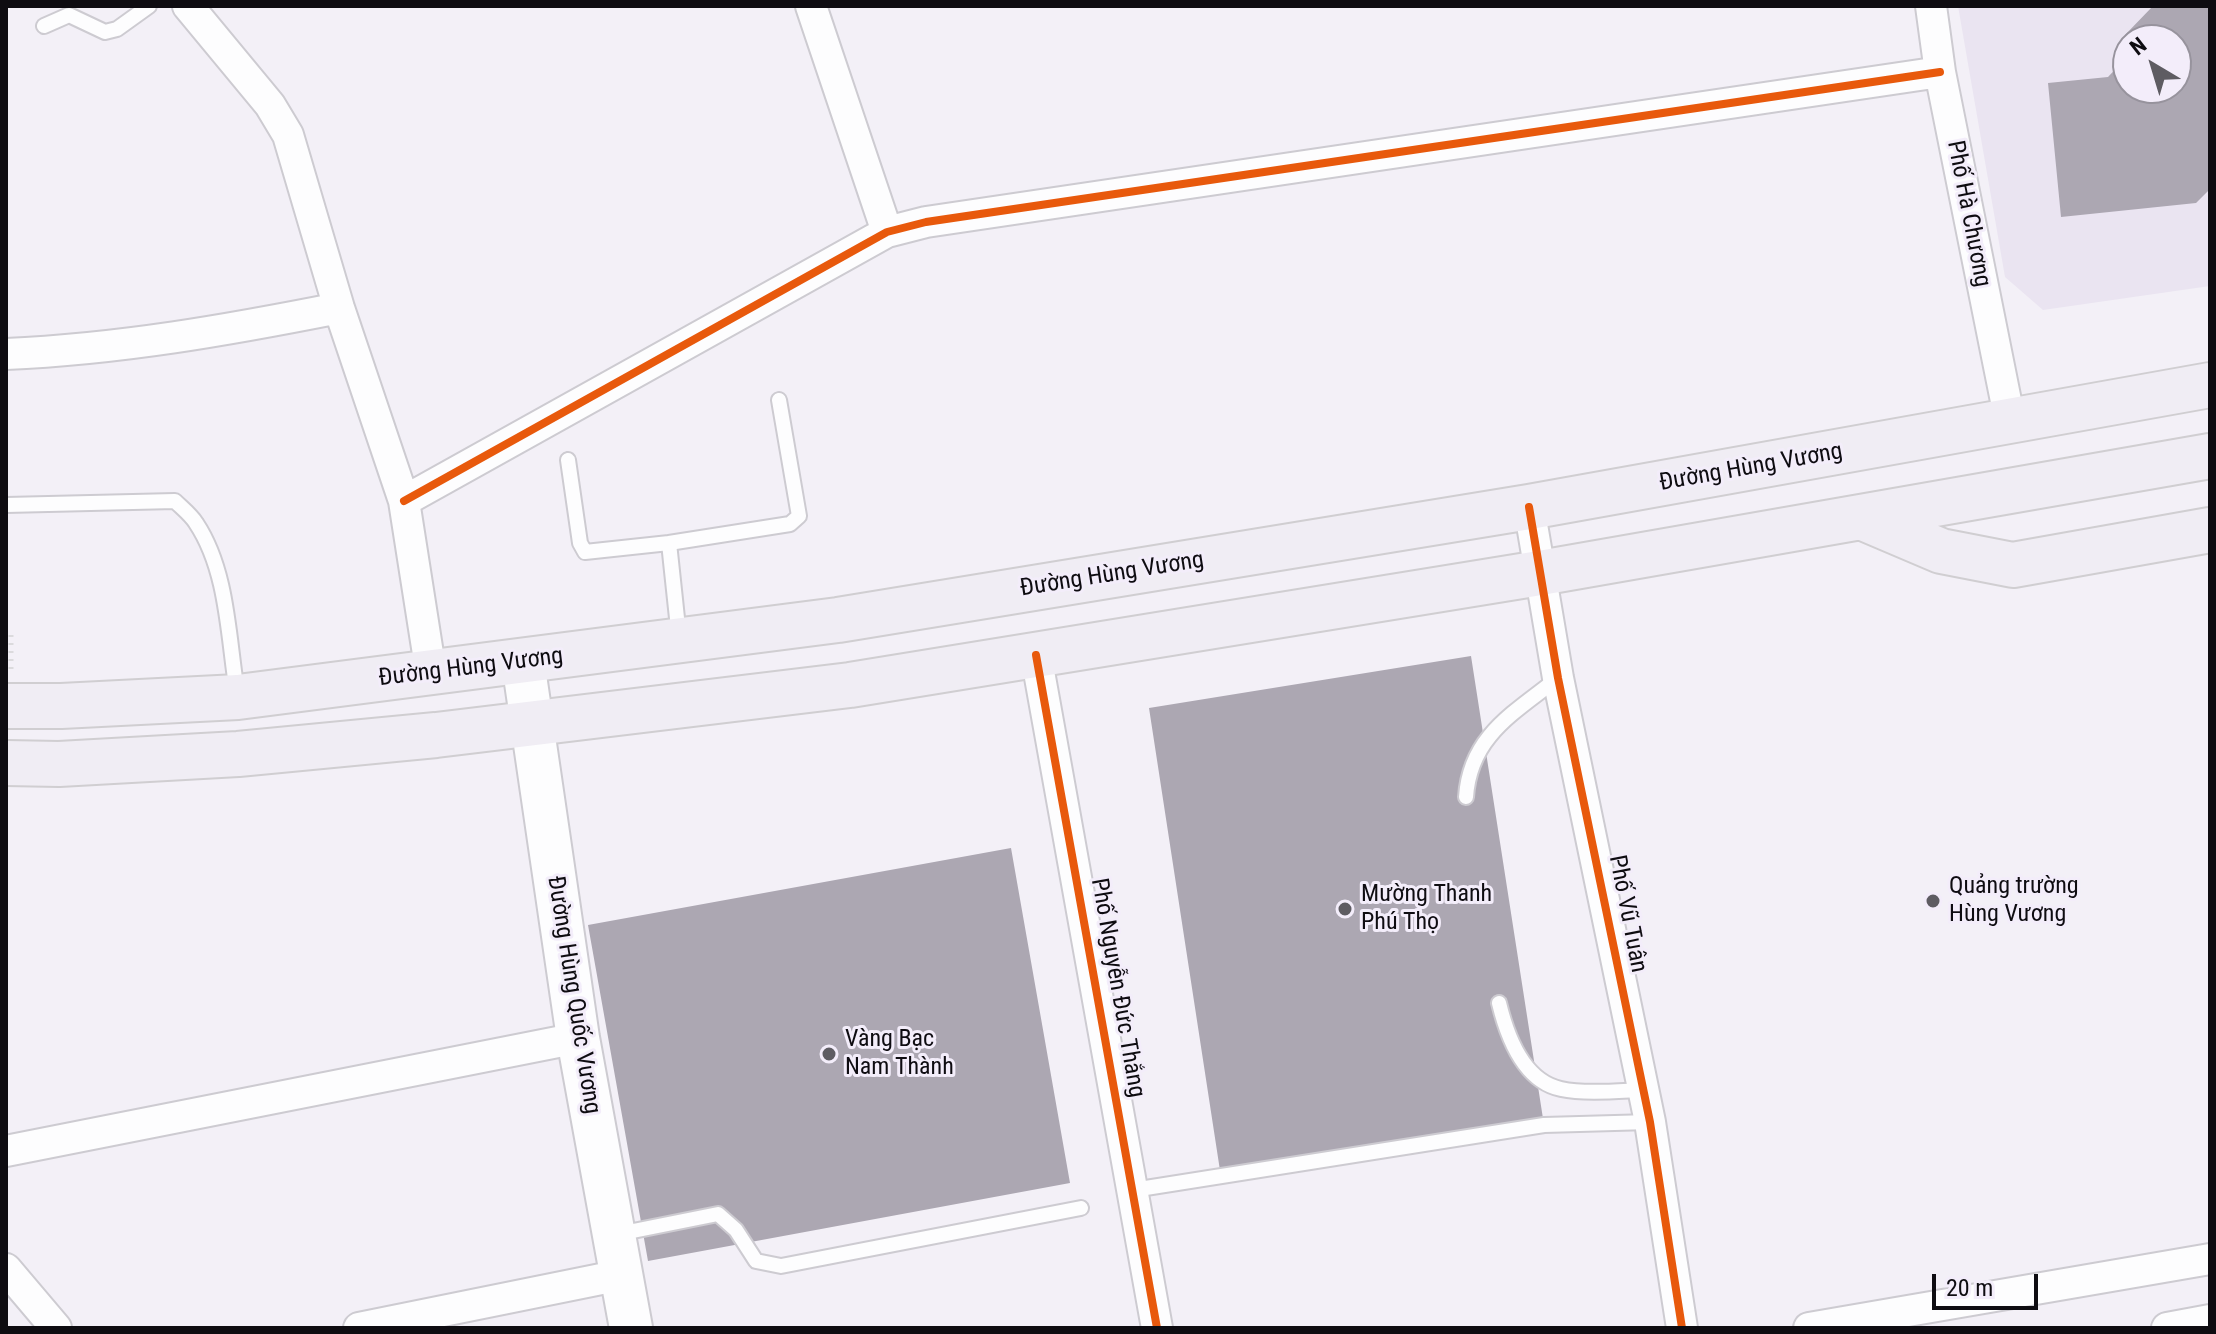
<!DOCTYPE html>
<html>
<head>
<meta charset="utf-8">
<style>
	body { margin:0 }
	#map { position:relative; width:2216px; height:1334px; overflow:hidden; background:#f3f0f7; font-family:"Roboto Condensed",sans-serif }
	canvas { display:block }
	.frame { position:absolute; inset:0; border:8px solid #0e0c11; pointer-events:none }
	.north { position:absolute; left:2112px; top:24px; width:80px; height:80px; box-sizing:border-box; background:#f3edfa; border:2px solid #97939d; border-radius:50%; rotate:322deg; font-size:22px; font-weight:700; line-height:32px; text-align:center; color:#0e0c11 }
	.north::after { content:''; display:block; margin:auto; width:28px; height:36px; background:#5e5c62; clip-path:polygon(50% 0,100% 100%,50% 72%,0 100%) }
	.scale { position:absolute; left:1932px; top:1274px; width:106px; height:36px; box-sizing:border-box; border:4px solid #0e0c11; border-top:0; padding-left:10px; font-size:24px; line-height:28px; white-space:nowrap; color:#0e0c11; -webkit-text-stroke:6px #f3edfa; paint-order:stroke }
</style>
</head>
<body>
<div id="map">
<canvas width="2216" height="1334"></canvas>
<div class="frame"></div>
<div class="north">N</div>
<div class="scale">20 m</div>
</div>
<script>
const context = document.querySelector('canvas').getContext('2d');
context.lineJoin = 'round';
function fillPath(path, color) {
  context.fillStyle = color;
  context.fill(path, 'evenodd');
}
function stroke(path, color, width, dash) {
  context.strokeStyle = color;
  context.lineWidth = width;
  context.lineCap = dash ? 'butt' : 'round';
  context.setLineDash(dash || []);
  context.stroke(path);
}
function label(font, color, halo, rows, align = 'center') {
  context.font = font + ' "Roboto Condensed",sans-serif';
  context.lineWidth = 6;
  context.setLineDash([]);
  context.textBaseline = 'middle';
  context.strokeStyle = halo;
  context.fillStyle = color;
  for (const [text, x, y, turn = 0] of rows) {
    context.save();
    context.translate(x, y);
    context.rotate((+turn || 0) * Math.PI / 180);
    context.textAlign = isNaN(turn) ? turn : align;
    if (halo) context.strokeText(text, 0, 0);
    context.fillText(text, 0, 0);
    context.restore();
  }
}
const built = new Path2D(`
	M1958,6H2210V286L2043,310L2005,277ZM2128,40H2176V88H2128Z`);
const building = new Path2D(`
	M2153,6H2210V189L2196,203L2061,217L2048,83L2108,77L2128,56V88H2176V40H2130L2125,35Z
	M1471,656L1544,1125L1221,1177L1149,708Z
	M1011,848L1070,1183L648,1261L588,925Z`);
const path = new Path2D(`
	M11,669V631`);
const lane = new Path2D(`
	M44,26L69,15L105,32L117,29L149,6
	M568,460L580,543L585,552L669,543L679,637
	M6,505L175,501C182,508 191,515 196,523C228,571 228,637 237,692
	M669,543L790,524L799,516L779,400
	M1466,797C1470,736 1514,713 1558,678
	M1499,1003C1507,1036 1523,1081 1561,1089C1584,1094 1618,1091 1642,1090
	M1133,1190L1544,1125L1650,1122
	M618,1234L718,1214L736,1230L756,1261L781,1266L1081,1208`);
const street = new Path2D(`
	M188,6L270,105L288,135L339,308L404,501L431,673
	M811,6L887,232
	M1931,6L1940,72L2010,421
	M6,354C120,349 228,330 339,308
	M404,501L887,232L926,222L1940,72
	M1529,507L1558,678L1650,1122L1682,1328
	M1036,655L1157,1328
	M6,1151L578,1038
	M6,1269L56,1328
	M359,1328L621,1275
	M1809,1328L2210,1259
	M2167,1328L2210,1320`);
const secondary = new Path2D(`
	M523,662L578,1038L631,1328`);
const primary = new Path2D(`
	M1861,517L1941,551L2013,565L2210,530
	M6,706H61L238,697L838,620L1529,507L2210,385
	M6,763L59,764L238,754L436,735L850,685L1540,573L2210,456`);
const cycleway = new Path2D(`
	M404,501L887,232L926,222L1940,72
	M1529,507L1558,678L1650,1122L1682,1328
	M1036,655L1157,1328`);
const markers = [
	[1933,901,8,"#5e5c62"],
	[1345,909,8,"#5e5c62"],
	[829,1054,8,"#5e5c62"]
];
const streetNames = [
	["Phố Hà Chương",1968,214,79],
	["Đường Hùng Vương",1751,468,-10],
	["Đường Hùng Vương",1112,575,-9],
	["Đường Hùng Vương",471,668,-7],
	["Phố Vũ Tuân",1627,914,79],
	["Phố Nguyễn Đức Thắng",1117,988,80],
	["Đường Hùng Quốc Vương",573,995,81]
];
const poiNames = [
	["Quảng trường",1949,887],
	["Hùng Vương",1949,915],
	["Mường Thanh",1361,895],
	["Phú Thọ",1361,923],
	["Vàng Bạc",845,1040],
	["Nam Thành",845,1068]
];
fillPath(built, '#eae4f1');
fillPath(building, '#aca7b2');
stroke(lane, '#cdcbd1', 18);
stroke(street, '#cdcbd1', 34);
stroke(secondary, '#cdcbd1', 46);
stroke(primary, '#d0ced1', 48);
stroke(path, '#dbdadd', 5, [2, 6]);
stroke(lane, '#fdfdfe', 14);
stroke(street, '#fdfdfe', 30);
stroke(secondary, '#fdfdfe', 42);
stroke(primary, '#f0edf4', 44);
stroke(cycleway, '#e8590c', 8);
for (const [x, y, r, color] of markers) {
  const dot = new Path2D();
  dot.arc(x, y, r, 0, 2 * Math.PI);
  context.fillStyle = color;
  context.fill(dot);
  stroke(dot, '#f3edfa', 3);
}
label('24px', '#0e0c11', '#f3edfa', streetNames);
label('24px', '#0e0c11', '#f3edfa', poiNames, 'left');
</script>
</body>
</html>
